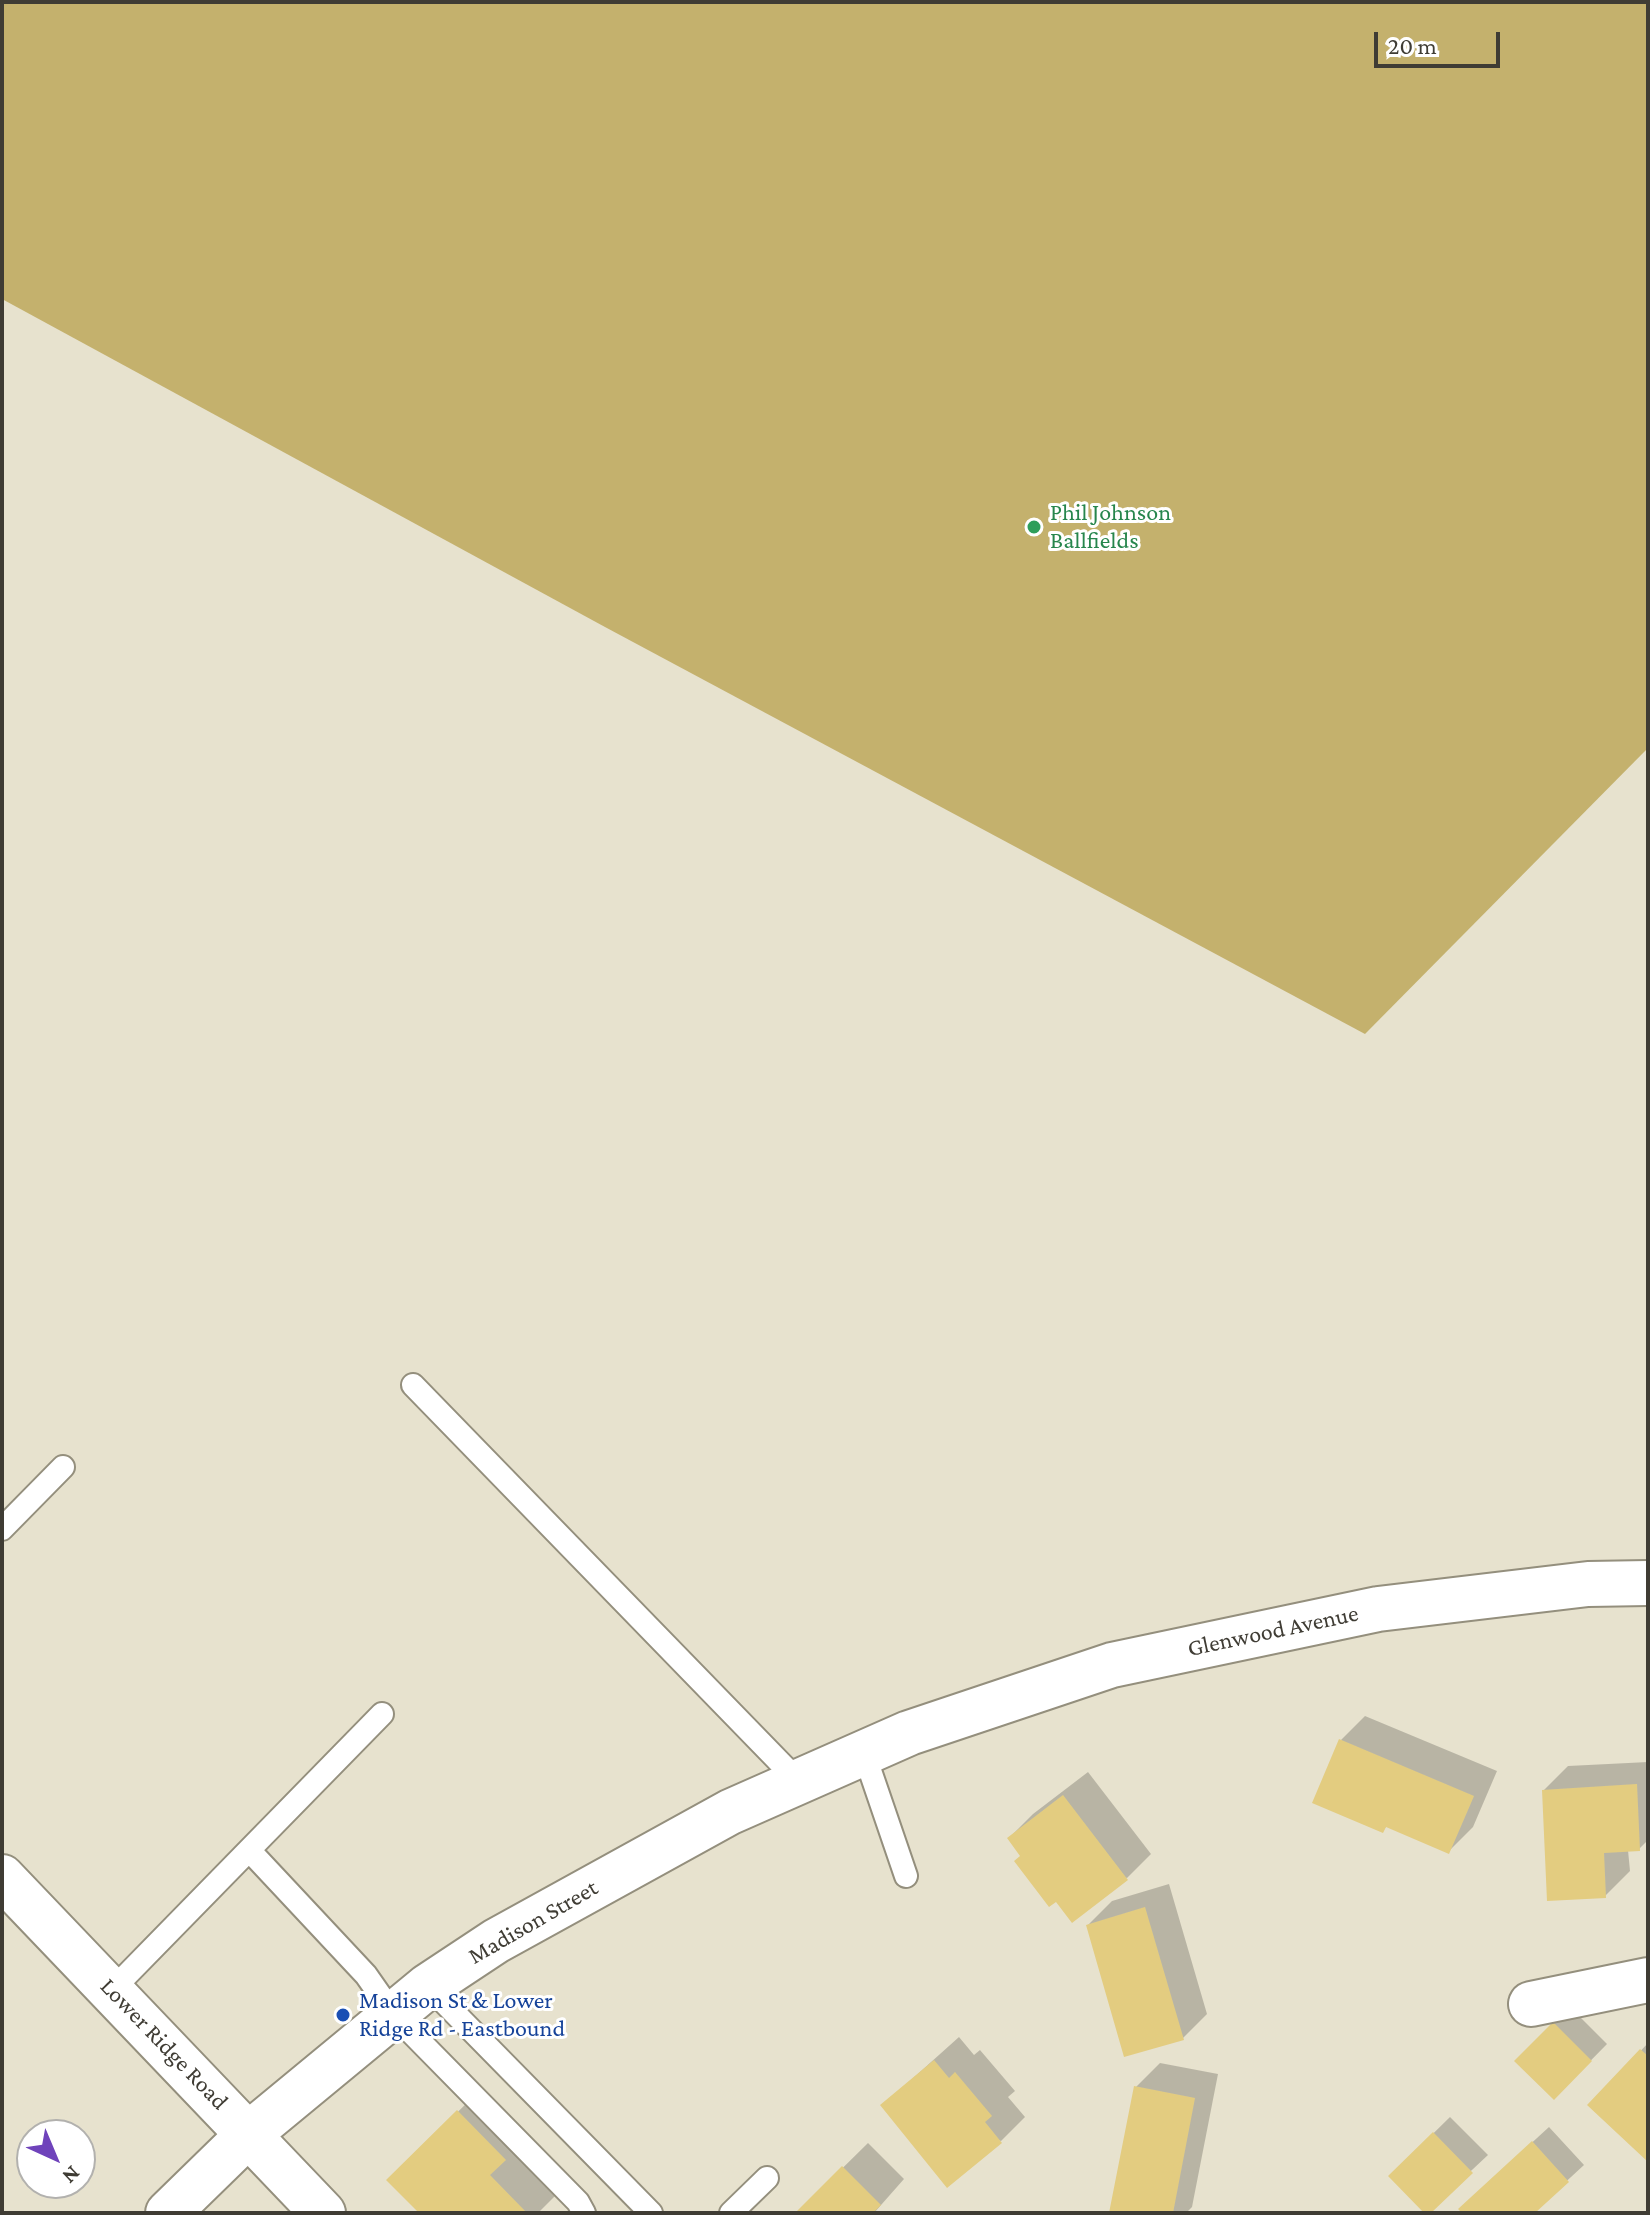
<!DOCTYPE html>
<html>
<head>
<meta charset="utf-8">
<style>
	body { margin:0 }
	#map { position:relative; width:1650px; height:2215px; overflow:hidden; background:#e7e2ce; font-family:"Crimson Pro",serif }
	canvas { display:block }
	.frame { position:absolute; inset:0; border:4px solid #3f3c34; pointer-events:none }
	.north { position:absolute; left:16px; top:2119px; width:80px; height:80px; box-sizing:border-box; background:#fff; border:2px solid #b2b1ae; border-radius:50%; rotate:136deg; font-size:22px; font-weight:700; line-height:32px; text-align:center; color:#3f3c34 }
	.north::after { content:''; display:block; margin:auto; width:28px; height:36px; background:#6f43bb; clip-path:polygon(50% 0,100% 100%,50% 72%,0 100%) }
	.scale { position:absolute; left:1374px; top:32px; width:126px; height:36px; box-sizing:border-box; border:4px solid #3f3c34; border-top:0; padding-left:10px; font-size:24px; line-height:28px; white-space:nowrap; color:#3f3c34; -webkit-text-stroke:6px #fff; paint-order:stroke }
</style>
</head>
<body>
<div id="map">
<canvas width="1650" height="2215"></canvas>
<div class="frame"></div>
<div class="north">N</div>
<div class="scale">20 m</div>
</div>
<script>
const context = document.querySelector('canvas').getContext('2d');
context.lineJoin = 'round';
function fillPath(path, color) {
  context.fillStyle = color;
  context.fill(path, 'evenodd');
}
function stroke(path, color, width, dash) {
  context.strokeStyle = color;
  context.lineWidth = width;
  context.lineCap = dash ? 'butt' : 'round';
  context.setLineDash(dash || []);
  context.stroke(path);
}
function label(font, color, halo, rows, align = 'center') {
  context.font = font + ' "Crimson Pro",serif';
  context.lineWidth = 6;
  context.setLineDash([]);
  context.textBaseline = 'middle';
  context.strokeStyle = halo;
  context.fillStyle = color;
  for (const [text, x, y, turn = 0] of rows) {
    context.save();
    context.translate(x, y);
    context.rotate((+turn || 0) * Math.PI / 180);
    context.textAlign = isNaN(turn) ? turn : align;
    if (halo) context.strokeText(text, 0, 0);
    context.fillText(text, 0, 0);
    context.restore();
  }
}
const green = new Path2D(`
	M2,2H1648V748L1365,1034L605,627L2,299Z`);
const shadow = new Path2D(`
	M1365,1716L1497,1771L1473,1827L1449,1851L1388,1825L1383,1830L1341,1740Z
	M1648,1762V1840L1639,1849L1628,1850L1630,1871L1605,1896L1544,1790L1568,1766Z
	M1088,1772L1151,1854L1127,1878L1023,1855L1009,1838L1033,1814Z
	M1169,1884L1207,2014L1183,2038L1088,1925L1112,1901Z
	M1570,2007L1607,2044L1554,2098L1517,2061Z
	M959,2037L974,2055L980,2050L1015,2091L1008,2097L1025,2117L1001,2141L882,2106Z
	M1648,2043V2159L1590,2105Z
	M1160,2063L1218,2074L1192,2207L1186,2213H1111L1136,2087Z
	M482,2088L529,2135L513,2150L557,2194L538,2213H422L389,2180Z
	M1450,2117L1488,2155L1426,2213L1390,2176Z
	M1549,2127L1584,2165L1532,2213H1465L1477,2193Z
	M868,2143L904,2179L874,2213H797Z`);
const building = new Path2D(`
	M1339,1739L1474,1796L1449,1854L1386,1827L1383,1833L1312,1803Z
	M1637,1784L1640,1851L1604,1853L1606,1898L1547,1901L1542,1790Z
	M1063,1795L1128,1880L1072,1923L1056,1902L1049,1907L1014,1861L1020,1856L1007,1838Z
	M1145,1907L1184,2040L1124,2057L1086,1925Z
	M1553,2022L1592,2061L1554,2100L1514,2061Z
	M1640,2049L1648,2056V2162L1587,2105Z
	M934,2060L949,2078L955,2072L992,2116L985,2122L1002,2143L947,2188L880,2105Z
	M1134,2086L1195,2098L1173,2213H1109Z
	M457,2110L506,2160L490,2175L527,2213H419L386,2180Z
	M1433,2132L1473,2173L1431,2213H1424L1388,2176Z
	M1532,2141L1569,2182L1535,2213H1462L1458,2209Z
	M842,2166L881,2205L873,2213H795Z`);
const service = new Path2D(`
	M413,1385L799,1782
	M2,1529L63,1467
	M864,1753L906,1876
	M249,1850L366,1975L394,2015L578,2202L584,2213
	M428,1986L651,2213
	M112,1990L382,1714
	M731,2213L767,2178`);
const minor = new Path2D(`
	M2,1877L323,2213
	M1531,2004L1648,1980`);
const tertiary = new Path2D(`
	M168,2213L250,2133L428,1986L496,1941L730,1812L909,1733L1112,1665L1378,1609L1588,1584L1648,1583`);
const markers = [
	[1034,527,8,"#2e9e5b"],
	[343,2015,8,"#1a4fb4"]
];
const leisureNames = [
	["Phil Johnson",1050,513],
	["Ballfields",1050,541]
];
const streetNames = [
	["Glenwood Avenue",1273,1631,-12],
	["Madison Street",533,1922,-30],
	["Lower Ridge Road",164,2044,46]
];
const transitNames = [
	["Madison St & Lower",359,2001],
	["Ridge Rd - Eastbound",359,2029]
];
fillPath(green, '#c4b16d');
fillPath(shadow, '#0003');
fillPath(building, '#e3cc80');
stroke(service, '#948f7d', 26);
stroke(minor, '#948f7d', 48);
stroke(tertiary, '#948f7d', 48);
stroke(service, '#fff', 22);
stroke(minor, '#fff', 44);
stroke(tertiary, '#fff', 44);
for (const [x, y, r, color] of markers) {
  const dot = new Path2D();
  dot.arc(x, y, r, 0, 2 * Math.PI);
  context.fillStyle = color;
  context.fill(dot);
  stroke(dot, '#fff', 3);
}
label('24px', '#27864d', '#fff', leisureNames, 'left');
label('24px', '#3f3c34', '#fff', streetNames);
label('24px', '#164399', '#fff', transitNames, 'left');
</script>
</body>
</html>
